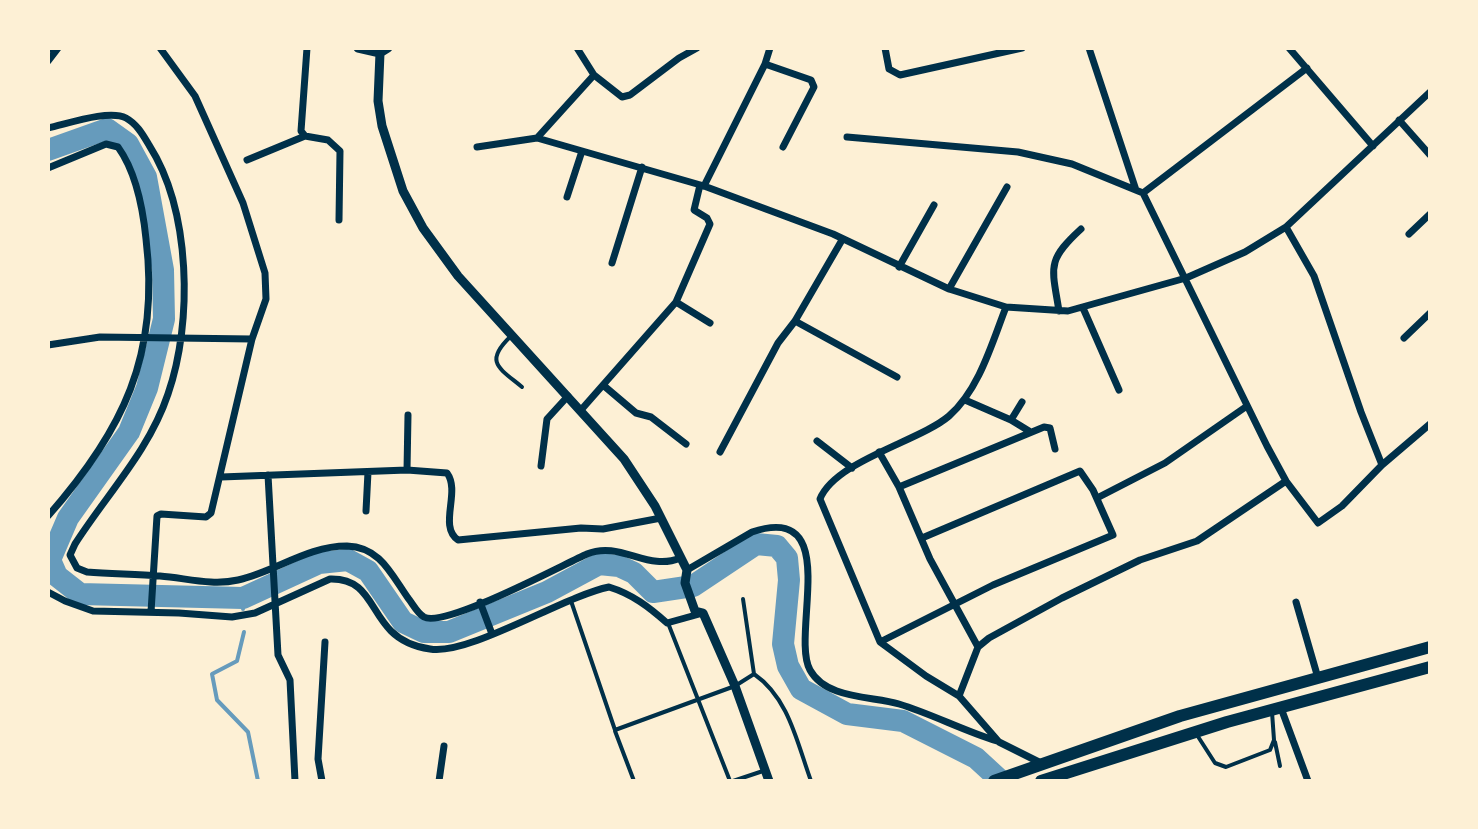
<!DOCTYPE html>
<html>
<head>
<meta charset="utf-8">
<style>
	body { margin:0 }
	#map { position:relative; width:1478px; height:829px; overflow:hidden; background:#fdf0d5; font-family:"Archivo Narrow",sans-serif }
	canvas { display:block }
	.frame { position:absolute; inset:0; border:50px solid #fdf0d5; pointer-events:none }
</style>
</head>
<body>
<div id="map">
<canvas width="1478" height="829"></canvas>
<div class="frame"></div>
</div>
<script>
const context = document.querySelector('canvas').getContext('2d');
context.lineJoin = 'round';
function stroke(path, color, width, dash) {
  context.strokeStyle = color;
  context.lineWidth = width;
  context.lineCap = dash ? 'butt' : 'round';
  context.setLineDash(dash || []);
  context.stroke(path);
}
const stream = new Path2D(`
	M243,598V609
	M244,632L237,661L212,674L217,700L248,732L258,781`);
const river = new Path2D(`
	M48,150L107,129L128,144L146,177L163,270L164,319L147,388L129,432L68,518L50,560L57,576L80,594L243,598L319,563L348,560L368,571L403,622L424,632H449L547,592L599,564L619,566L634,573L653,592L693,586L756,544L777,546L787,558L789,580L783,644L788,666L801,689L847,714L903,721L976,758L1001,781`);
const service = new Path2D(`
	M510,337C484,362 499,368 522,387
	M743,599L754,674
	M571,601L615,730L735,686L754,674C789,698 797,743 811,781
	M668,623L730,781
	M615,731L634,781
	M1197,735L1215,763L1226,767L1270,750L1274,740L1272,712
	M1275,742L1280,766
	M733,781L763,771`);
const minor = new Path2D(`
	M307,48L301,131L305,136L328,140L340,151L339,220
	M577,48L594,75L622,97L630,95L679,58L697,48
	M885,48L889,69L900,75L1022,48
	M1089,48L1136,190
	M1289,48L1373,146
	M48,61L58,48
	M765,64L811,80L814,87L783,147
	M1399,120L1430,155
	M48,128C67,124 109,109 126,118C137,124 143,135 149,145C191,211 193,322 168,394C149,451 107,494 75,544L70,555L77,568L87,572C111,574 135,574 160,576C186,578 212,586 238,580C277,571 307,546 347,546C380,547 391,574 408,598C413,604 417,613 424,617C445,628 562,565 587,554C620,540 648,572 680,558
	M847,137L1018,152L1072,164L1143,193L1307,68
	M537,138L704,186L833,234L949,289L1006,307L1068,311L1186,278L1245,252L1286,227L1430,92
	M477,147L537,138L594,75
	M247,160L305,136
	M48,168L106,144L118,147C136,172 143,209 146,239C160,355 123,431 48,516
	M704,186L765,64L770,48
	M1143,193L1267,446L1286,481L1318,523L1342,506L1382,465L1430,424
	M567,197L582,151
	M1286,227L1314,276L1361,412L1382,465
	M1409,234L1430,214
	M612,263L642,167
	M899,267L934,205
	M949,289L1007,187
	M676,302L710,323
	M1006,307C992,343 979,390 949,416C920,441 835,461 820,499L880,642L926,676L959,696L999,742L1041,763
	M1083,308L1119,390
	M1059,311C1052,267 1046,261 1081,229
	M795,321L897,377
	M1404,338L1430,313
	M48,345L100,337L252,339
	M603,385L636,413L651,417L686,444
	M965,400L1011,420L1029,431
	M581,410L676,302L710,224L707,218L694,210L700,185
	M1011,420L1022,402
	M817,441L852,468
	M720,452L778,343L795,321L842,240
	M879,452L899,487L930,559L978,647
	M541,466L547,419L568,396
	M407,470L408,415
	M268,475L278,655L290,680L295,781
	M221,477L407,470L447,473C461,492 438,526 458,540L581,528L603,529L661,518
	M899,487L1044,427L1050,428L1055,449
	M1097,498L1165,463L1247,406
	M366,511L368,472
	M687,570L752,532C844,501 790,634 810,670C826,699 871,696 899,704C932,714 964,731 997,741
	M48,592L65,601L93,611L179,613L232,617L255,613L330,579C368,578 369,609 391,631C401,641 416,647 430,649C469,656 564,596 609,587C632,594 649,607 667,623L703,613
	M480,602L492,634
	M1296,602L1318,678
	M151,612L157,516L161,514L206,517L211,513L252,339L266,299L265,273L243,203L195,96L160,48
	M880,642L993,585L1113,535L1093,490L1080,471L922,538
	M959,696L978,647L989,638L1062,598L1140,560L1197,541L1286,481
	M1281,708L1308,781
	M322,781L318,759L325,642
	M439,781L444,746`);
const tertiary = new Path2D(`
	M48,48H49
	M358,48L380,53L388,48
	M380,53L378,101L382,126L403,191L423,228L458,276L624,459L655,506L687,570L685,583L695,611L703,613L735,686L769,781`);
const trunk = new Path2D(`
	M994,781L1180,716L1430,647
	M1041,781L1227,722L1430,667`);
stroke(stream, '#669bbc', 4);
stroke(river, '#669bbc', 22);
stroke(service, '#003049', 4);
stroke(minor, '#003049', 7);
stroke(tertiary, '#003049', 9);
stroke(trunk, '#003049', 12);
</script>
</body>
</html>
